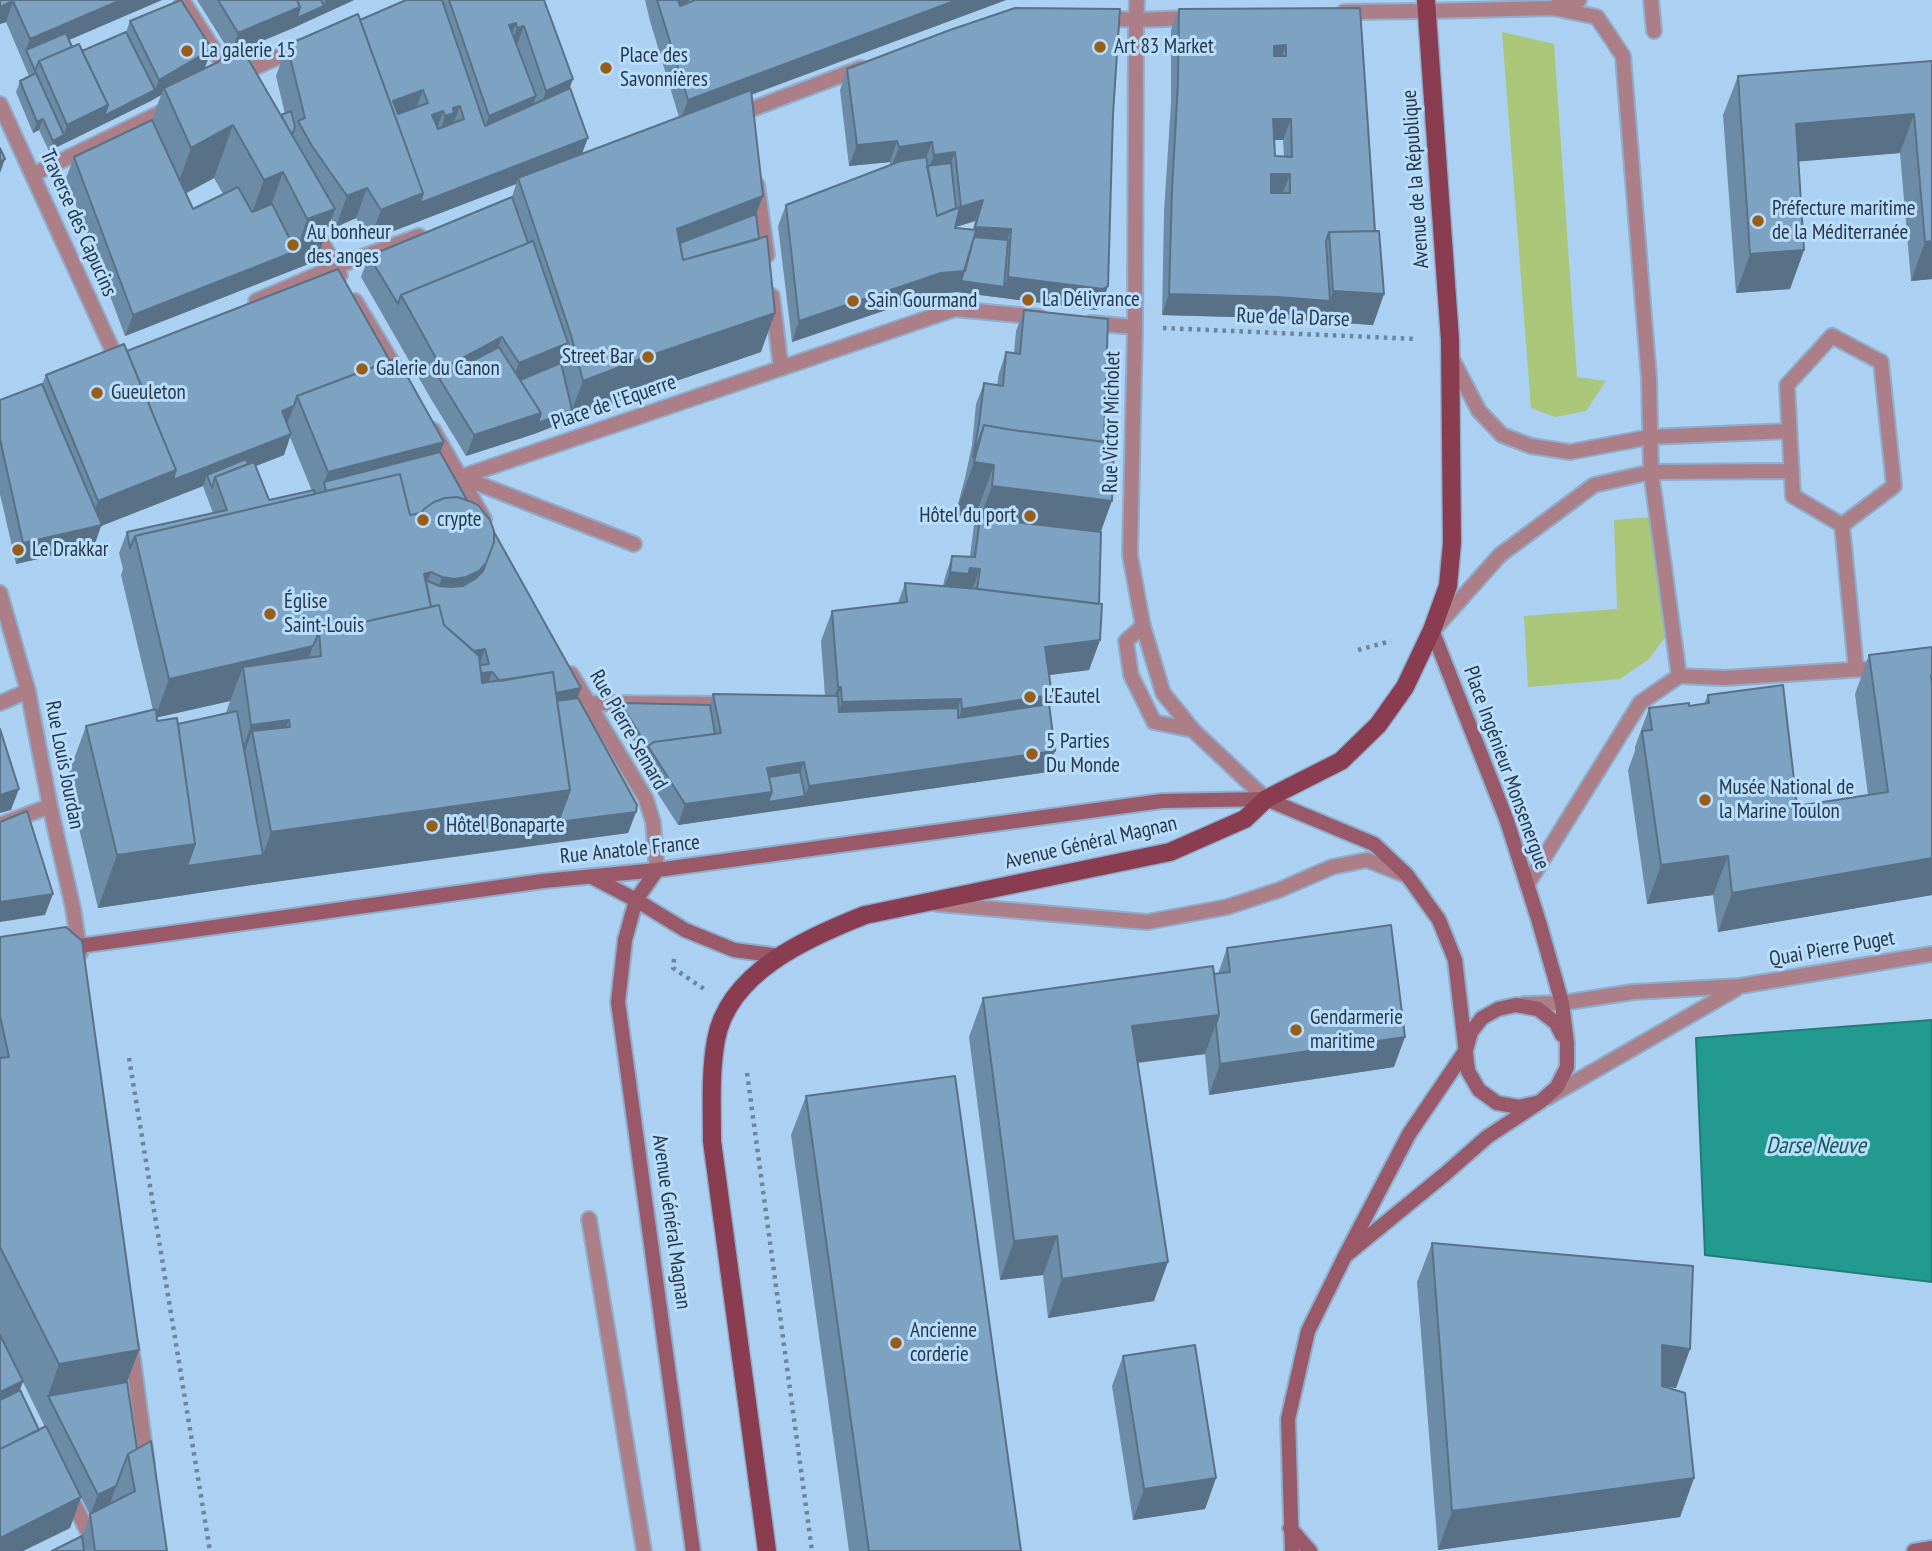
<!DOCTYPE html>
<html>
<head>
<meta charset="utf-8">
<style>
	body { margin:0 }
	canvas { display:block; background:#abd0f1 }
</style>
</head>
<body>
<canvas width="1932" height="1551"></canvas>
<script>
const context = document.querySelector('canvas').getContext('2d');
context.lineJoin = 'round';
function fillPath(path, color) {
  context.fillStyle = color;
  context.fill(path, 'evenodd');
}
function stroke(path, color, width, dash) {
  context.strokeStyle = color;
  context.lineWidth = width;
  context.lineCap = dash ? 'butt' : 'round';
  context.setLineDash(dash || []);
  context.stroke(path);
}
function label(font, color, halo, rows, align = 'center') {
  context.font = font + ' "PT Sans Narrow",sans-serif';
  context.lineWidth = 6;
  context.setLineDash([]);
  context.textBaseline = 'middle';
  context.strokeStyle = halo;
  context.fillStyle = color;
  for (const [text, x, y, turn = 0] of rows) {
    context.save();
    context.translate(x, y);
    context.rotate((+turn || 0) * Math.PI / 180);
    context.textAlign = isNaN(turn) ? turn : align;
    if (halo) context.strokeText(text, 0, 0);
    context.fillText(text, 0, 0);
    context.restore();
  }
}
const green = new Path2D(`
	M1502,32L1554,44L1577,377L1606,381L1586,411L1555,417L1531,408Z
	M1651,517L1666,636L1649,659L1620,679L1528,687L1524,616L1617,609L1614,520Z`);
const water = new Path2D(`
	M1932,1020V1282L1705,1255L1696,1038Z`);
const path = new Path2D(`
	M1163,328L1417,339
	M1358,650L1391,641
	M674,959L673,968L704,989
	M129,1058L210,1551
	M747,1073L812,1551`);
const lane = new Path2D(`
	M1554,7L1579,0
	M1426,11L1553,8L1597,17L1623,56L1649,379L1651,472L1679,676
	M1451,357L1479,411L1502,435L1531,446L1570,452L1650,437L1789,431
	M461,477L634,544
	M1842,525L1793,496L1787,385L1832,336L1881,362L1894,486L1842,525L1856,669
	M1143,626L1126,641L1131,675L1154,722L1193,730
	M1436,627L1500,555L1594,485L1651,472L1792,471
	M1527,885L1640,703L1679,676L1725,678L1864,669
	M589,1219L644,1551`);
const street = new Path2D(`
	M182,0L230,75
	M1137,0L1136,20L1135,327L1130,555L1143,626L1163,693L1193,730L1266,799
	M1651,0L1654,31
	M1344,12L1426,11
	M1102,18L1136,20L1194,18
	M236,76L300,47
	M0,104L117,360
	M736,115L861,68
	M34,174L170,108
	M757,185L767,255
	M314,228L340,275
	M772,296L781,368
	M256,301L335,267L419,236
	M355,301L401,377
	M1091,323L1135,327
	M433,430L484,519
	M461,477L955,309L1039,317
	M0,593L28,691L50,806L73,908L80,953
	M571,674L646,799L653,822L657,870
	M0,703L28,691
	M587,703L729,704
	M0,825L50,806
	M938,904L1147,922L1227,907L1279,890L1332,867L1367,860L1405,875
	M1524,1004L1562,1003L1633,992L1740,986L1932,954
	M1547,1098L1736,989
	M131,1345L147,1464
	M68,1492L91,1538`);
const secondary = new Path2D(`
	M657,870L636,900L625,940L618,1002L693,1551
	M592,877L636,900L685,930L734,950L780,956
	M65,948L543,881L657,870L1162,801L1266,799L1374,844L1407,875L1439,920L1455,960L1468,1071L1479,1090L1497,1103L1519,1107L1540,1102
	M1345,1256L1445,1174L1487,1137L1540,1102L1557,1087L1567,1067V1043L1562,1003L1539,922L1507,821L1432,630
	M1290,1528L1310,1551
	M1292,1551L1288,1419L1308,1331L1345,1256L1409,1134L1466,1050L1471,1032L1482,1018L1498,1009L1516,1005L1538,1009L1556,1023L1562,1035
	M1914,1551L1932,1548`);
const primary = new Path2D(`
	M767,1551L712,1141C712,1107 710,1073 716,1040C728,972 809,937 865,915L1170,852L1245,819L1266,799L1341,761L1378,725L1405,687L1432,630L1448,586L1452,543L1450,340L1426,0`);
const wall = new Path2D(`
	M0,0H162L69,40L72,47L82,51L126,32L130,21L281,115L285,114L276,76L287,45L360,20L406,0H544L570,88L582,154L679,117L650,21L645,0H691L680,6L695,0H1006L751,95L761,352L629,397L534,434L466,456L431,399L361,277L369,256L512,197L516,184L370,240L356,218L336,227L331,219L316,261L125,336L66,178L74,157L152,120L161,95L49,151L39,130L33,133L16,92L20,81L29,76L6,22L0,24ZM214,178L223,194L193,209L186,193Z
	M197,0H354L293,28L231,54Z
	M1360,8L1375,231L1384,294L1373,325L1271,318L1162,315L1164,212L1171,103V30L1179,9ZM1274,140H1283L1284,157L1275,156Z
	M1932,61V279L1911,281L1900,153L1798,161L1804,250L1790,289L1736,293L1723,115L1738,76Z
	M847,69L1113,114L1108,286L1100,307L1096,310L957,292L933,294L792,342L778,226L786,205L890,165V162L849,166L840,90ZM975,221L973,229L955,227Z
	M338,269L467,500L494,532L636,812L628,833L252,885L98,908L67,778L86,726L153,710L121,575L123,569L119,553L127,532L213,513L203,486L101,526L94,546L16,564L0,494V400L42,384L46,375L127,351ZM290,437L312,491L269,500L256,466L284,455ZM230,701L226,713L178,724L157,721V717Z
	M1024,310L1101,532L1099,604L1100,640L1089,670L1049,675L1048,772L678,825L641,767L644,758L619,717L623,707L710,705L713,694L825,696L821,641L832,611L898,603L905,583L943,586L945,577L952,556H970L975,517L955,515L965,478L972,445L976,404L984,383L997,385L999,373L1006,352L1014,353L1016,331Z
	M1932,647V895L1718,932L1713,895L1647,904L1628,770L1635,751V747L1649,708L1689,706L1704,704L1708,695L1797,806L1868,795L1855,694L1869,655Z
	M0,937L139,1350L127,1382L137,1449L167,1551H52L82,1536L90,1515L81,1497L70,1528L23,1551H0ZM23,1382L45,1427L39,1430L20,1390Z
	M1227,948L1394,1067L1209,1095L1205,1054L1138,1063L1154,1301L1048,1318L1043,1275L1000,1280L969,1037L983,998L1218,974Z
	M806,1096L1021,1551H849L791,1135Z
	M1432,1243L1690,1349L1676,1388L1663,1386L1694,1478L1680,1517L1438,1550L1417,1282Z
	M1123,1356L1216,1478L1205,1509L1133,1520L1112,1386Z`);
const shadedWall = new Path2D(`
	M121,0H162L29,57L26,50L30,39Z
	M326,0H354L293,28L231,54L238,33L300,7L324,6Z
	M671,0H691L667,12Z
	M957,0H1006L680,121L688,100Z
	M13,1L6,22L0,24V7Z
	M516,23L504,53L509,25Z
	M524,26L513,56L506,58L517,28Z
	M1286,45L1278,66L1266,67L1274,46Z
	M212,49L204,70L164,88L161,95L151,101L49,151L53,141L64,135L67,125L108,105L155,90L159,80Z
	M573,79L562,109L535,122L546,91Z
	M423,90L415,111L390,120L393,101Z
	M536,96L525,126L478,147L489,116Z
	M460,106L452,127L438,137L445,116L453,108Z
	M443,111L436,132L432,115Z
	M1914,114L1900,153L1782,163L1796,124Z
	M43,119L39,130L33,133L37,122Z
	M1273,119H1291L1283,140H1265Z
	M233,125L214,178L172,201L191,148Z
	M588,138L580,159L518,178L516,184L370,240L381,210L423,193Z
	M897,141L890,162L849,166L857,145Z
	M932,142L924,163L891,168L899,147Z
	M955,152L947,173L926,176L934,155Z
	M5,159L0,173V162Z
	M283,172L264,225L245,233L264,180Z
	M1271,174H1290L1282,195H1264Z
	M367,188L356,218L336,227L347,196Z
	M763,196L748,235L671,247L677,229Z
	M983,200L975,221L953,228L961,207Z
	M335,209L316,261L125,336L133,315L296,251L307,219Z
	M975,227L1011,229L1004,250L968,248Z
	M1932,241V279L1911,281L1925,242Z
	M1804,250L1790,289L1736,293L1750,254Z
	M965,271L1004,287L1008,277L1108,286L1100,307L1096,310L957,292L933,294L792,342L799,321L941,273Z
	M1333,291L1384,294L1373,325L1271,318L1162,315L1169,294L1278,297L1330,301Z
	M775,313L761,352L629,397L534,434L466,456L474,435L541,413L572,410L583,381L643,358Z
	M502,337L491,368L439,378L442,369Z
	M568,343L557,374L511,383L519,363Z
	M294,406L286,427L282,411Z
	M291,434L284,455L217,481L215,477L207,475L203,486L101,526L94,546L16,564L23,543L89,528L98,501L176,470Z
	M444,442L433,473L324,482L328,472Z
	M974,462L994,465L975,517L955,515Z
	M992,486L1112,501L1093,553L980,518Z
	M486,563L480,581L428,616L442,577Z
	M970,568L980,569L972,590L942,593L950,572Z
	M431,572L423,593L424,574Z
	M1100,640L1089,670L1034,677L1045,647Z
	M313,646L299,685L243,667L230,701L155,718L169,679Z
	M485,649L474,680L469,652Z
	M492,672L481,702V673Z
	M838,687H841L830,717L827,718Z
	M581,688L570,719L517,700Z
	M1052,695L1041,725L951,739L962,709Z
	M961,699L950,729L831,732L842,702Z
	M289,720L270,773L252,731L236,777L232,778L251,725Z
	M1055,751L1048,772L801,807L809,786Z
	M804,762L796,783L763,778L767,768Z
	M19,789L11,810L0,813V795Z
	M570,790L551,843L252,885L98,908L117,855L195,844L263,855L271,832Z
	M772,792L805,796L801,807L678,825L685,804Z
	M636,812L628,833L551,843L558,822Z
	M1728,856L1713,895L1647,904L1661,865Z
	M1932,858V895L1718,932L1732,893Z
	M53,894L45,915L0,922V902Z
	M1219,1015L1205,1054L1118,1065L1132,1026Z
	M1405,1037L1394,1067L1209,1095L1220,1064Z
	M1057,1236L1043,1275L1000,1280L1014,1241Z
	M1168,1262L1154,1301L1048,1318L1062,1279Z
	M1662,1345L1690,1349L1676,1388L1648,1384Z
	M139,1350L119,1403L48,1396L59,1364Z
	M23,1381L12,1411L0,1417V1392Z
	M1216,1478L1205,1509L1133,1520L1144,1489Z
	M1694,1478L1680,1517L1438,1550L1452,1511Z
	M116,1486L109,1507L90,1516L98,1495Z
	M81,1497L70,1528L23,1551H0V1538Z`);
const building = new Path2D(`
	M0,0H121L30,39L13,1L0,7Z
	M181,0L212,49L159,80L130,21Z
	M218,0H297L300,7L238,33Z
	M297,0H321L324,6L297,18L300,7Z
	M406,0H442L485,126L570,88L588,138L420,203L423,193L360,20ZM423,90L428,103L398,114L393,101ZM460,106L464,119L438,129L432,115L443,111L445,116L454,113L453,108Z
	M449,0H544L573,79L546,91L524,26L517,28L516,23L509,25L536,96L489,116Z
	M657,0H678L680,6L695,0H957L688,100Z
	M1015,8L1120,9L1113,114L1108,286L1103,289L1008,277L1011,229L975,227L983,200L961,207L955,152L934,155L932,142L899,147L897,141L857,145L847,69L950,30Z
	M1360,8L1375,231L1329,232L1326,241L1330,301L1278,297L1169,294L1172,191L1178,82L1179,9ZM1286,45V56H1274V46ZM1273,119H1291L1292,157L1275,156ZM1271,174H1290V193H1271Z
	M358,14L423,193L381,210L367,188L347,196L312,146L298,121L305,118L287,45Z
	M126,32L155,90L104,116L108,105L82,51Z
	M66,33L72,47L39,61L35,71L26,50Z
	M79,44L108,105L67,125L39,61Z
	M243,50L335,209L307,219L283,172L264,180L233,125L191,148L164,88Z
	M1932,61V241L1925,242L1914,114L1796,124L1804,250L1750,254L1738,76Z
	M36,73L64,135L53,141L43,119L37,122L20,81Z
	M751,90L763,196L677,229L683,260L767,236L775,313L643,358L583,381L571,335L518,178Z
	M291,111L295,127L292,135L281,115Z
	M152,120L193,209L238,187L252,212L272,204L296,251L133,315L74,157Z
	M0,148L5,159L0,162Z
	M926,157L937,216L960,207L955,228L976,230L965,271L941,273L799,321L786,205L901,161Z
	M951,163L956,208L937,216L927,166Z
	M512,197L528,243L401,295L398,304L369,256Z
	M756,214L759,239L683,260L680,243Z
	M1379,231L1384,294L1333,291L1329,232Z
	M974,237L1008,240L1004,287L961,281Z
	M533,241L568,343L519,363L502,337L442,369L401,295Z
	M338,269L390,361L297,396L294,406L282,411L291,434L173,480L176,470L127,351Z
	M1024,310L1108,319L1104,442L1012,430L984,425L973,457L979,424L984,383L1003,386L1006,352L1020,354Z
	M124,344L176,470L98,501L46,375Z
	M499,347L541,413L474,435L439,378Z
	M397,358L444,442L328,472L297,396Z
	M561,363L572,410L538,423L541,413L520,380Z
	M42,384L102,525L23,543L0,439V400Z
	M984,425L1012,430L1114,443L1112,501L992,486L994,465L974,462Z
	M440,452L467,500L457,497L445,498L434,502L424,509L421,513L410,515L400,474L326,491L324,482Z
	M246,459L248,464L215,477L212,488L207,475Z
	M254,462L269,500L314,490L315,494L135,536L130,548L127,532L227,510L215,477Z
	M400,474L410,515L421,513L424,509L434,502L445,498L457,497L472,502L479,506L490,520L494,531V542L486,563L479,571L466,577L454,579L442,577L431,572L424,574L431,607L319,632L313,646L169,679L135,536Z
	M980,518L1101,532L1099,604L977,589L980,569L970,568L968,574L950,572L952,556L975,557Z
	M494,532L581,688L556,693L553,672L500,681L492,672L481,673L480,665L489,664L485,649L474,651L444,625L439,605L431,607L426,581H428L439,586L451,587L463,586L475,579L483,571L491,550L494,542Z
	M905,583L979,589L1102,604L1100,640L1045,647L1052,695L962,709L961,699L842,702L841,687H838L832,611L907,602Z
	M439,605L444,625L479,656L482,683L553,672L570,790L271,832L252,731L290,727L289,720L251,725L243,667L321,656L319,632Z
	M1932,647V675H1931L1932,686V858L1732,893L1728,856L1661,865L1642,731L1652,730L1649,708L1689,703V706L1709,703L1708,695L1783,685L1797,806L1888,792L1869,655Z
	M713,694L838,696L839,712L958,708V718L1049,704L1055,751L809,786L804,762L767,768L772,792L685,804L648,746L654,742L721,733Z
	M578,698L637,805L636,812L558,822L570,790L557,701Z
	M626,703L710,705L715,734L654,742L648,746V748L623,707Z
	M156,709L157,721L177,718L195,844L117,855L86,726Z
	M237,711L263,855L187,866L195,844L178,724Z
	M0,729L19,789L0,795Z
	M800,772L805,796L768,802L772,792L769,777Z
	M27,811L53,894L0,902V822Z
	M1391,925L1405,1037L1220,1064L1216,1024L1219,1015L1214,974L1230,972L1227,948Z
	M66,927L82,941L139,1350L59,1364L0,1247V1058L9,1057L0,1016V937Z
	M1213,966L1219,1015L1132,1026L1168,1262L1062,1279L1057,1236L1014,1241L983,998Z
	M955,1076L1021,1551H869L806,1096Z
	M1432,1243L1693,1266L1690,1349L1662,1345V1386L1685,1393L1694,1478L1452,1511Z
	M0,1335L23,1381L0,1392Z
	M1195,1345L1216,1478L1144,1489L1123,1356Z
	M127,1382L137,1449L128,1454L116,1486L98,1495L48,1396Z
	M20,1390L39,1430L0,1449V1400Z
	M46,1426L81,1497L0,1538V1449Z
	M151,1441L167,1551H95L90,1514L135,1491L128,1454Z
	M82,1536L84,1551H52Z`);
const markers = [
	[1100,47,7,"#975e1a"],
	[187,51,7,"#975e1a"],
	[606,68,7,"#975e1a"],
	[1758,221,7,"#975e1a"],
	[293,245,7,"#975e1a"],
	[1028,300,7,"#975e1a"],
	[853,301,7,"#975e1a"],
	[648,357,7,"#975e1a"],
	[362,369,7,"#975e1a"],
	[97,393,7,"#975e1a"],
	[1030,516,7,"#975e1a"],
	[423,520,7,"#975e1a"],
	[18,550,7,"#975e1a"],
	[270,614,7,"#975e1a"],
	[1030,697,7,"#975e1a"],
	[1032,754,7,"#975e1a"],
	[1705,800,7,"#975e1a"],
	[432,826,7,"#975e1a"],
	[1296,1030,7,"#975e1a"],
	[896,1343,7,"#975e1a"]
];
const poiNames = [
	["Art 83 Market",1114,47],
	["La galerie 15",201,51],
	["Place des",620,56],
	["Savonnières",620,80],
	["Préfecture maritime",1772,209],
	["de la Méditerranée",1772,233],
	["Au bonheur",307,233],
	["des anges",307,257],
	["La Délivrance",1042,300],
	["Sain Gourmand",867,301],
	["Street Bar",634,357,"right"],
	["Galerie du Canon",376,369],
	["Gueuleton",111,393],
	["Hôtel du port",1016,516,"right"],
	["crypte",437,520],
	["Le Drakkar",32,550],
	["Église",284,602],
	["Saint-Louis",284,626],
	["L'Eautel",1044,697],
	["5 Parties",1046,742],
	["Du Monde",1046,766],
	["Musée National de",1719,788],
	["la Marine Toulon",1719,812],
	["Hôtel Bonaparte",446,826],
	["Gendarmerie",1310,1018],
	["maritime",1310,1042],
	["Ancienne",910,1331],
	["corderie",910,1355]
];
const streetNames = [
	["Avenue de la République",1416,179,-94],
	["Traverse des Capucins",78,223,66],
	["Rue de la Darse",1293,318,2],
	["Place de l'Equerre",614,403,-19],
	["Rue Victor Micholet",1112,422,-89],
	["Rue Pierre Semard",628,730,60],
	["Rue Louis Jourdan",64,765,79],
	["Place Ingénieur Monsenergue",1506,768,70],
	["Avenue Général Magnan",1091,843,-13],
	["Rue Anatole France",630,850,-6],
	["Quai Pierre Puget",1832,949,-10],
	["Avenue Général Magnan",671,1222,82]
];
const waterNames = [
	["Darse Neuve",1816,1146]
];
fillPath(green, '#a9c679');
fillPath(water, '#229a8f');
stroke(water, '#247c78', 2);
stroke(lane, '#8eaecb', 18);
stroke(street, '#8eaecb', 18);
stroke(secondary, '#8eaecb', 18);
stroke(primary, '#8eaecb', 21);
stroke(path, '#6b859c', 4.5, [3.5, 5]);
stroke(lane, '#ac7f88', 14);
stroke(street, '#ac7f88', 14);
stroke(secondary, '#995968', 14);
stroke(primary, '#8a3c51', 18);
fillPath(wall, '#6c8ba6');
fillPath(shadedWall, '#587187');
fillPath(building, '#7ea2c1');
stroke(building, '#587187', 2);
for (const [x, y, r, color] of markers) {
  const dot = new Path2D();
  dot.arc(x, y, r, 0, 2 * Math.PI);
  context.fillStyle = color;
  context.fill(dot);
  stroke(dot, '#b8ddfe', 2.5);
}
label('21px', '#283744', '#b8ddfe', poiNames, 'left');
label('21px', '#283744', '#b8ddfe', streetNames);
label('italic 23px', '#185650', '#b8ddfe', waterNames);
</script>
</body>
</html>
